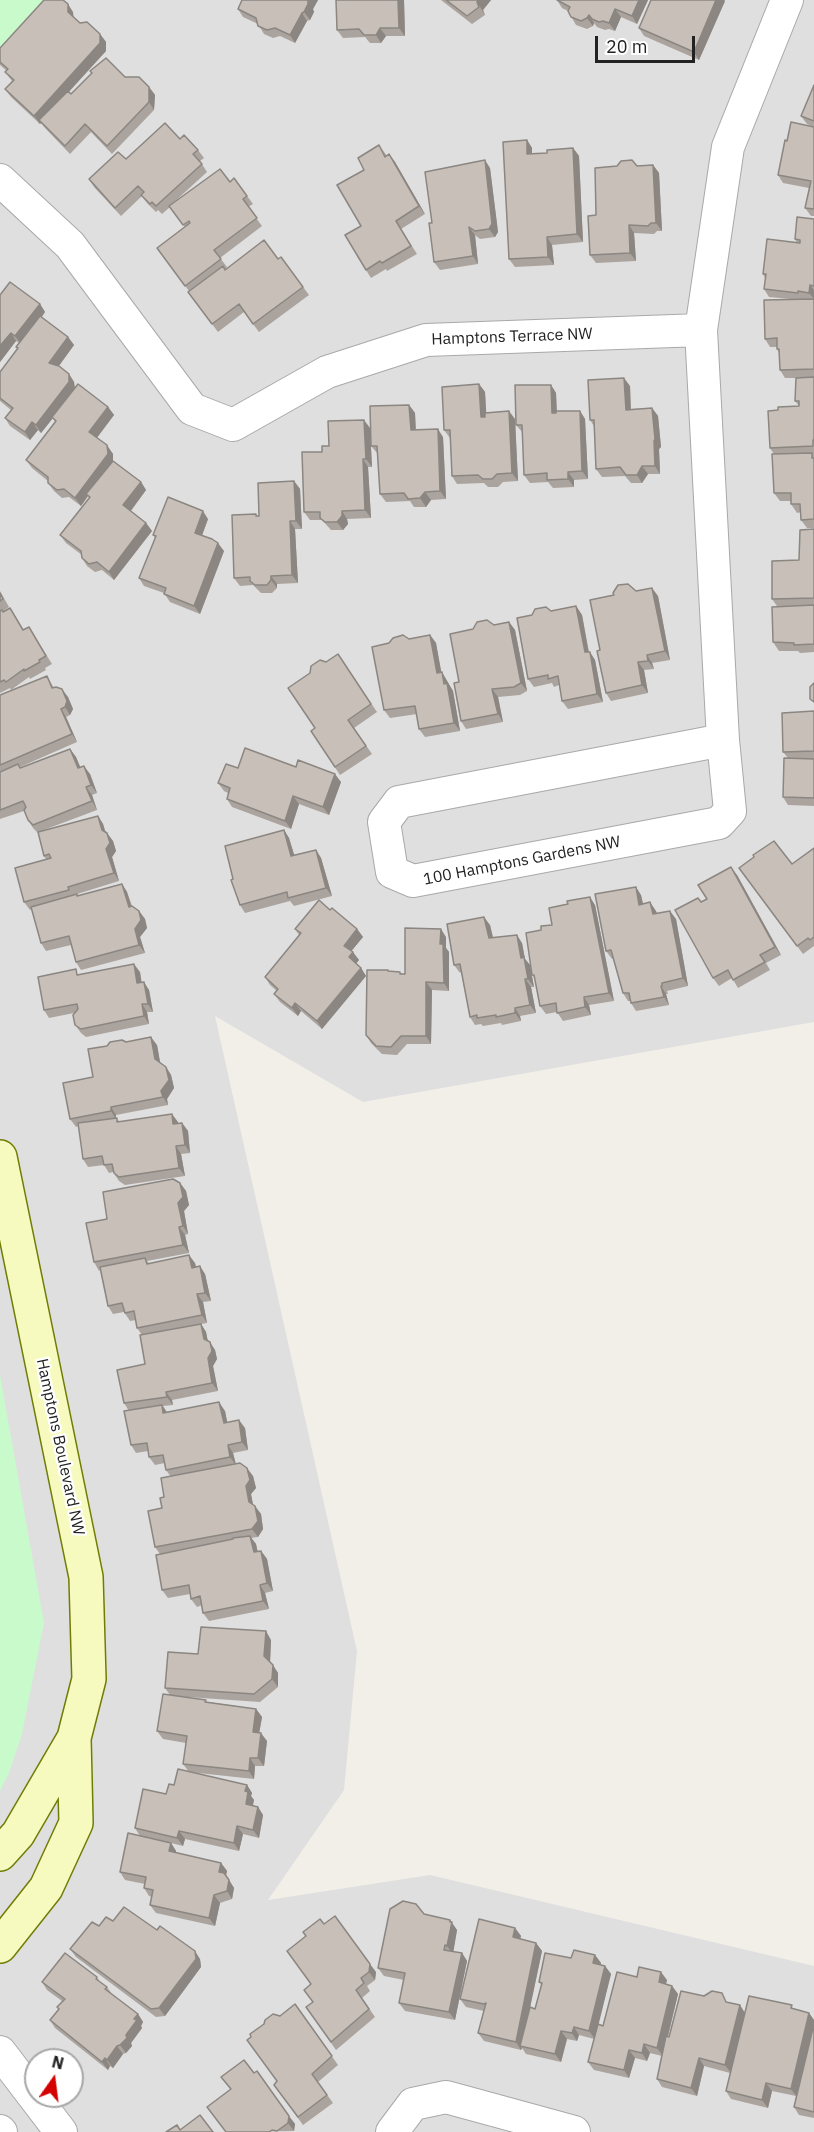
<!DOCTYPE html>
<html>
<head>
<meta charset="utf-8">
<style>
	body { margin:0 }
	#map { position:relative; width:814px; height:2132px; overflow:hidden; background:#f2efe9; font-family:"IBM Plex Sans",sans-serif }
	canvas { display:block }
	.north { position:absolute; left:24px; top:2048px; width:60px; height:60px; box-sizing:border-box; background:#fff; border:2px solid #a7a7a7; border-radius:50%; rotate:14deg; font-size:16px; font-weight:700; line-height:24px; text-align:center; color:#222 }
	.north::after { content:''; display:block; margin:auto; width:21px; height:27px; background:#d40000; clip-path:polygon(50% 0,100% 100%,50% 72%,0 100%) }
	.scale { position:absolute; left:595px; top:36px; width:100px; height:27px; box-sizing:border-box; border:3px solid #222; border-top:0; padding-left:8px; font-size:18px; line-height:21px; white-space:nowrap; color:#222; -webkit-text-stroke:4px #fff; paint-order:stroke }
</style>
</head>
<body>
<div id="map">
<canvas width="814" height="2132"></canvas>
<div class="north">N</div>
<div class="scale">20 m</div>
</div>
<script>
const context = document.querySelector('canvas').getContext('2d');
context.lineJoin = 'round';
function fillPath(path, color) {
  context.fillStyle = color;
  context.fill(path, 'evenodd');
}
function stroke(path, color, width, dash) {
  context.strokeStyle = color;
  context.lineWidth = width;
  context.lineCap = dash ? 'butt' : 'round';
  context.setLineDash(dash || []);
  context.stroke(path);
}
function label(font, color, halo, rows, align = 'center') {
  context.font = font + ' "IBM Plex Sans",sans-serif';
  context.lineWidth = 4.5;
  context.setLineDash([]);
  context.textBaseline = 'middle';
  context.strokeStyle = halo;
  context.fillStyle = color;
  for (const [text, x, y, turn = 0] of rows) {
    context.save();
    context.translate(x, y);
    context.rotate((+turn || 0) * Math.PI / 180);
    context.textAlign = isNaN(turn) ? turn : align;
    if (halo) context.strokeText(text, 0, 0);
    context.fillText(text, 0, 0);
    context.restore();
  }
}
const residential = new Path2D(`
	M0,0H814V1022L363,1102L215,1016L357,1651L344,1790L268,1900L430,1875L814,1966V2132H0ZM36,2060H72V2096H36Z`);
const park = new Path2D(`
	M0,0H52L0,56Z
	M0,1375L44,1623L22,1734L9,1773L0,1791Z`);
const street = new Path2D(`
	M0,180L70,245L192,409L233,425L327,372L426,340L701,330
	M723,740L399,802L384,822L392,872L413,881L719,823L730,811L723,740L701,330L728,147L787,0
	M0,2052L61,2132
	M0,2131L1,2132
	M392,2132L413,2104L446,2097L574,2132`);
const secondary = new Path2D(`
	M0,1157L86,1577L89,1679L74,1738L76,1823L46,1888L0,1946
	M0,1854L18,1834L74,1738`);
const wall = new Path2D(`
	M242,0H318L313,9L314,12L310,20L307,21L295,43L280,36L273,38L264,34L258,24L243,17L238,9Z
	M404,0L405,36H386L381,43H370L365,37L343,38L337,30Z
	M441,0H491L483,10L485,15L472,24Z
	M557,0H648L637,24L621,17L615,31L609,29L605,30L597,27L594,23L593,26L587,29L576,25L568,11L562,8Z
	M651,0H724L725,1L699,60L644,36L639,28Z
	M73,12V17L80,23L100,34L106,42V51L69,92L71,94L92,73L90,71L125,77L149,87L155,95L154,110L112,154L91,132L70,154L45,128L41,123L40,124L11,97L5,89L12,81L5,72L7,71L0,65V48Z
	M814,85V127L807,124L801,116Z
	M814,127V216H811L805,208L809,188L783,183L778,175L787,141Z
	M180,139L198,150L204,158L200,161L207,172L172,204L230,182L234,178L253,204L248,207L262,226L220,258L227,267L225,270L278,259L281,257L309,295L259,332L244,312L218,332L194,300L189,291L157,248L185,227L170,207L162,214L158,210L156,212L147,203L142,196L121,216L94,187L89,179L126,159Z
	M527,140L532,148V153H547L573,148L579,156L583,242L552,245L554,265L515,267L509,259Z
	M379,145L387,156L389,154L395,162L425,214L401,229L417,254L387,271L386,269L371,278L366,270L361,226L364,170Z
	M653,165L659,173L662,231H657L654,234L634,233L636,261L596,263L590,255L596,215L637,166Z
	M490,168L498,232L495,237L480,239L475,235L478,264L440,270L434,262L432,223Z
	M814,219V528H807L801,520V512L797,513L791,504V501H780L774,493V454L770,448L778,410L799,406L795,401L796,378H785L780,370L779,353L777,349V347H770L765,339L790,299L769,297L764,289L765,278L763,274L797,243L795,239Z
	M0,295L40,304L45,312L42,317L68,337L74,345L59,366L69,374L74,382L75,388L108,407L114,415L97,438L113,454V461L141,482L146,490L131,511L146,523L152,531L114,580L102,570L95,572L87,566L82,558V555L66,543L60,535L89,498L88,496L81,506L69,497L62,498L54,491L48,483V481L32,468L26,460L55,422L53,418L41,433L38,430L30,440L10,426L5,418L11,410L0,401V372L18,349L16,347L19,343L16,341L0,362Z
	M479,384L485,392L486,413L515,419L518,481L503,482L498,487H488L484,483L457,484L452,476L450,438L444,430Z
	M551,385L556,393L557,411H580L585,419L588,479L574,480V487L553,488L548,482L530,483L524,475L523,433L516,425Z
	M630,386L631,409L652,408L658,416L661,447L659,449L660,474H648L642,483H631L625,476L602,477L596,469L594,426L590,420Z
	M409,405L415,413L416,430L443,437L446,499L431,500L426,507H414L410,501L386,502L380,494L378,454L371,446Z
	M370,428L372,467H368L371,518L347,519L348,524L343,530H331L322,520H310L304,512L322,452L329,446Z
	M294,481L300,489L302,529H295L298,583L277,584V588L272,593H261L253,585L240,586L234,578L258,516H259Z
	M208,519L202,535L224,551L200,614L170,602L164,593L144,586L139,578L155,538L153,535Z
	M814,529V652L800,653L798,651H779L773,642L777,606L772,599L799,560Z
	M0,591L9,607L3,611V612L10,608L23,630L34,635L52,664L45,668L46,670L30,679L29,677L11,690L10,688L0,693Z
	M636,591L658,596L670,660L652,663L654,669L644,670L648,693L611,701L606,693L600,650Z
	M576,606L582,615L589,652L595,660L603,702L568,709L562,701L559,685L554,687L552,683L534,687L528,679L551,611Z
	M509,622L515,630L527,691L520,695L498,697L503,722L466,729L461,721L459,682L494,625Z
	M430,635L436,643L441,673L453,691L460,731L425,737L419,729L417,714L390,718L384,710L409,639Z
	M338,654L377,712L354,728L372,754L340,775L311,731L315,728L326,662Z
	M47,676L54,688L68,697L73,709L70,715L66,717L77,742L20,767L21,768L70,749L76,757L80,767L90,774L97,793L92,795L97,810L41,831L98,816L103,824L106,833L113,841L116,851L112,857L119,881L74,895L78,896L122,884L127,892L132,906L139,911L145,919L147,928L140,937L145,953L81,970L76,962L71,945L46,951L41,943L32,909L30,910L24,902L46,859L44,856L38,833L33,828L28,820L24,811L0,819V695Z
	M814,711V806L788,805L783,797L788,758L783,752Z
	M296,767L341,782L329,815L299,804L291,829L232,807L227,799L228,793L224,791L218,783L238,768Z
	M284,830L289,838L294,855L316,850L321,858L332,896L294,906L290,901L245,913L240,905L233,879Z
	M814,848V946L803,954L739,868L792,864Z
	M737,875L781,955L766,963L770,970L738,988L732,978L719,986L713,978L701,902L707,899Z
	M641,895L643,904L656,911L657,913L676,919L688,986L667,991L668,994H666L669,1005L636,1011L631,1003L630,1001H628L623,993L613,959H612L606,951Z
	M595,905L614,1001L589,1005L591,1015L563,1021L557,1012L546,1014L540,1006L535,978L532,975L541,930Z
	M330,910L357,929L363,937L351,951L359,960L356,963L361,968L366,976L322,1029L301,1011L298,1016L280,1002L274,994L277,991L270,985L265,977L299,935L295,929Z
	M490,925L493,938L522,943L525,959L530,965L534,987H531L536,1013L520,1016L521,1021L502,1025L501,1023L483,1026L481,1024L475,1025L470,1017L461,972L460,973L454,965Z
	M446,937V948L449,952V991L432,990L431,1044H407L397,1055L382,1054L371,1043L366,1035L389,971L405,974Z
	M140,972L141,983L149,990L153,1012H147L149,1024L86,1037L81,1033L75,1025L74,1013L49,1018L44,1010L80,975Z
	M126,1042L157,1045L160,1063L166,1067L171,1075L174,1088L167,1099L168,1105L116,1115V1118L120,1122L172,1114L178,1124L182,1123L188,1131L190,1153L181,1154L185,1176L125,1185L119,1181L113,1172L109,1173L104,1165L88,1167L83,1159L79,1126L76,1127L70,1119L93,1077Z
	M180,1183L186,1191L189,1205L184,1211L188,1234L185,1235L189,1253L147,1261L149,1263H195L196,1267L205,1274L211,1301L203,1302L207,1323L201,1324L206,1332L208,1342L215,1350L217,1359L213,1366L218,1391L172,1400L173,1405L163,1406L167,1412L225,1411L227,1422L245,1428L248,1450L233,1453L236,1464L253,1476L256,1488L251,1494L253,1505L261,1514L263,1529L258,1537L251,1538L256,1544L258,1552L261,1551L267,1559L273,1591L265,1593L269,1609L209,1621L203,1613L202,1605L197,1607L191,1599L190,1594L168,1598L162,1590L160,1554L155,1547L164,1497L171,1477L166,1470L165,1463L155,1465L149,1457L148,1451L136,1453L131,1445L129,1411L124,1403L145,1364L142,1335L137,1328L136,1320L130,1321L124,1312L113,1314L108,1306L100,1270L99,1271L94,1262L107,1219Z
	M271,1640L270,1662L278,1673V1687L260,1702L187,1697L208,1702L256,1709L262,1717L259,1733L267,1741L264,1766H255L254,1779L189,1772L247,1785L252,1793L251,1796L254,1800L253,1806L258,1807L263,1815L259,1838L243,1834L239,1851L185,1839L183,1846L171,1843L176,1851V1853L221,1863L227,1871L226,1875L234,1888L232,1899L220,1903L215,1926L156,1913L150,1905L152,1897L149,1896L144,1888L145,1884L125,1880L120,1872L140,1836L135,1828L166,1794L174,1785L189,1772L183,1764L186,1743L163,1739L157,1731L170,1695L165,1688L198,1654Z
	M424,1914L450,1920L457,1930L453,1952L462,1953L467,1961L455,2020L405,2011L399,2003L404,1980L384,1976L378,1968Z
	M113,1921L200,1959L201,1967L165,2016L156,2017L76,1957L70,1949L99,1926Z
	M515,1928L521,1936L520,1939L536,1943L542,1951L530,2007L535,2009L542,1986L539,1982L571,1958L595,1955L601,1963L600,1965L605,1966L611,1974L598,2024L603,2026L637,1977L667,1980L666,1984L672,1986L678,1994L668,2037H669L728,2002L745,2012L795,2009L809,2013L814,2020V2118L799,2115L794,2107L796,2096L772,2091L768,2108L731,2099L726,2091L730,2073L704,2066L697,2096L662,2087L657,2079L662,2056L650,2053L647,2061L635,2058L629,2078L594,2070L588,2062L594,2039L579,2035L577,2041L567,2039L561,2062L526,2054L522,2048L521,2050L484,2041L478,2033L484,2011L466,2007L460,1999Z
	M287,1951L376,1972L375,1980L367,1986L370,1991L362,1998L375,2017L336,2050L306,2007L313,2002L311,1984Z
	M97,1977L100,1982L107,1987L112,1994L138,2014L143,2022L141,2026L142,2028L131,2043L132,2046L126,2053L123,2054L113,2068L110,2066L108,2070L55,2028L50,2020L59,2009L57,2007L62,2001L47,1990L42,1982Z
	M295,2004L338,2065L318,2082L333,2103L303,2125L274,2085L277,2081L280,2016Z
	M254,2073L295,2124L294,2131L226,2132L231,2090L221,2077Z`);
const shadedWall = new Path2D(`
	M308,0H318L313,9L314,12L310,20L304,12Z
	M398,0H404L405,36L399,28Z
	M479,0H491L483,10L485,15L477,2Z
	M639,0H648L637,24L632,16Z
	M716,0H724L725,1L699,60L694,52Z
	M68,4L73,12L74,20L68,12Z
	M615,9L621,17L615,31L609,23Z
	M302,13L307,21L295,43L290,35Z
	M589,15L594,23L593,26L587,18Z
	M380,28L386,36L381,43L376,35Z
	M100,34L106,42V51L41,122L39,120L41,123L40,124L34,116Z
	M149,87L155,95L154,110L149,102Z
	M527,140L532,148V162L527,154Z
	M573,148L579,156L583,242L577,234Z
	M389,154L395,162L425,214L419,206Z
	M485,160L490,168L498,232L495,237L489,229Z
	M653,165L659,173L662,231L656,223Z
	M629,225L634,233L636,261L630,253Z
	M469,227L475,235L478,264L473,256Z
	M547,237L552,245L554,265L548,257Z
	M810,285L814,290V299L809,293Z
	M40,304L45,312L21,344L15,336Z
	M11,333L16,341L0,362V346Z
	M68,337L74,345L55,371L49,363Z
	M69,374L74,382L75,390L41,433L36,425Z
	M624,378L630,386L631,418L626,410Z
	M479,384L485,392L487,425L481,417Z
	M551,385L556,393L557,421L552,413Z
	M409,405L415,413L416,438L411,430Z
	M108,407L114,415L95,440L89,432Z
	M652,408L658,416L661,447L659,449L660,474L655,466Z
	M509,411L515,419L518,481L512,473Z
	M580,411L585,419L588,479L582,471Z
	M364,420L370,428L372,467L366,459Z
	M32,422L38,430L30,440L25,432Z
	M438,429L443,437L446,499L440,491Z
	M107,445L113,454V462L86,494L88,496L81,506L75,498Z
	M363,459L368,467L371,518L365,510Z
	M642,466L648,474L642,483L637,475Z
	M568,472L574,480V487L568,479Z
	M294,481L300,489L302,529L296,521Z
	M141,482L146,490L129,513L123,505Z
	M425,492L431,500L426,507L420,498Z
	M203,511L208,519L200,541L195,533Z
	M342,511L347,519L348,524L343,530L337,522Z
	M290,521L295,529L298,583L292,575Z
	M146,523L152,531L114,580L109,572Z
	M218,543L224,551L200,614L194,606Z
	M271,576L277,584V588L271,580Z
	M652,588L658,596L670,660L665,651Z
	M576,606L582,615L590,660L585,652Z
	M509,622L515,630L527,691L521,683Z
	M430,635L436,643L443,681L437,673Z
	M590,652L595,660L603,702L597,694Z
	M647,655L652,663L654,669L648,661Z
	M638,662L644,670L648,693L642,685Z
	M442,672L453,691L460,731L454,723Z
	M62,689L68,697L73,709L70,715L65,707Z
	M492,689L498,697L503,722L498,714Z
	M61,709L66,717L77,742L72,734Z
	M70,749L76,757L84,776L78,768Z
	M84,766L90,774L97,793L91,785Z
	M335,774L341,782L329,815L323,807Z
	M86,787L92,795L97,810L92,801Z
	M293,796L299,804L291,829L285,821Z
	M98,816L103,824L107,838L102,830Z
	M284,830L289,838L297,864L291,856Z
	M107,833L113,841L116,851L112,857L119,881L114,873L106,849Z
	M316,850L321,858L332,896L326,888Z
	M731,867L737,875L781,955L775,947Z
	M122,884L127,892L134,915L129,907Z
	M636,887L641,895L645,913L639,905Z
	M590,897L595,905L614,1001L609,993Z
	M650,902L656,911L659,922L653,914Z
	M139,911L145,919L147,928L140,937L145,953L139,945L135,929Z
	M670,911L676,919L688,986L683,978Z
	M484,917L490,925L495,946L489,938Z
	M357,929L363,937L349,954L344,946Z
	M441,929L446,937V948L449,952V991L444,983L440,944Z
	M517,935L522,943L525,959L530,965L534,987L528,979L521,958Z
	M353,952L359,960L355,965L349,957Z
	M134,964L140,972L143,991L137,983Z
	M361,968L366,976L322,1029L317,1021Z
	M525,979L531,987L536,1013L530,1005Z
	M144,982L149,990L153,1012L148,1004Z
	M426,982L432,990L431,1044L426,1036Z
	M661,986L666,994L669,1005L664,997Z
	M584,997L589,1005L591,1015L585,1007Z
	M295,1003L301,1011L298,1016L292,1008Z
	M142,1004L147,1012L149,1024L144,1016Z
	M515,1008L520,1016L521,1021L515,1013Z
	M151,1037L157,1045L161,1067L155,1059Z
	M166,1067L171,1075L174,1088L167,1099L168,1105L163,1097L161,1091Z
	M111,1107L116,1115V1119L111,1111Z
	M172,1114L178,1122L179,1132L173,1124Z
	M182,1123L188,1131L190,1153L185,1145Z
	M176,1146L181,1154L185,1176L179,1168Z
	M180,1183L186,1191L189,1205L184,1211L188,1234L183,1226L178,1203Z
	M179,1227L185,1235L189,1253L183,1245Z
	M189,1255L195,1263L198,1276L192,1268Z
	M200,1266L205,1274L211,1301L205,1293Z
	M197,1294L203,1302L207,1323L202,1315Z
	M201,1324L206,1332L209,1347L204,1339Z
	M210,1342L215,1350L217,1359L213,1366L218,1391L212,1383L208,1358Z
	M166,1392L172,1400L173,1405L167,1397Z
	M219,1402L225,1411L229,1431L224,1423Z
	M162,1405L167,1413H163Z
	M239,1420L245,1428L248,1450L242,1442Z
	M228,1445L233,1453L236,1465L230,1457Z
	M247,1468L253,1476L256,1488L251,1494L254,1510L249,1502L246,1486Z
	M255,1506L261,1514L263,1529L258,1537L252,1529Z
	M250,1536L256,1544L259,1560L254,1552Z
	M261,1551L267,1559L273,1591L267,1583Z
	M260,1585L265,1593L269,1609L263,1601Z
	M266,1631L271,1640L270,1664L264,1656Z
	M273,1665L278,1673V1687L272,1679Z
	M256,1709L262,1717L258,1740L253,1732Z
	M261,1733L267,1741L264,1766L258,1758Z
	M250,1758L255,1766L254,1779L249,1771Z
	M247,1785L252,1793L251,1796L254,1800L251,1812L246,1804L245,1791Z
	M258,1807L263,1815L259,1838L253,1830Z
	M237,1826L243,1834L239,1851L234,1843Z
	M179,1831L185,1839L183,1846L177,1838Z
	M171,1843L176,1851L174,1859L169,1851Z
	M221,1863L227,1871L225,1880L219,1872Z
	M229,1880L234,1888L232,1899L227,1891Z
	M214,1895L220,1903L215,1926L209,1918Z
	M450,1920L457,1930L453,1954L447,1946Z
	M515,1928L521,1936L518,1945L513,1937Z
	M536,1943L542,1951L522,2046H520L522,2048L521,2050L516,2042Z
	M195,1951L200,1959L201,1967L165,2016L159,2008Z
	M462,1953L467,1961L455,2020L449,2012Z
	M595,1955L601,1963L599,1971L593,1963Z
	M370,1964L376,1972L375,1980L369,1972Z
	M605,1966L611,1974L595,2039L589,2031Z
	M661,1972L667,1980L664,1990L659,1982Z
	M672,1986L678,1994L663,2056L657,2048Z
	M740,2005L745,2013L731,2073L725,2065Z
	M809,2013L814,2020V2025L797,2097L791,2089Z
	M138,2014L143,2022L141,2026L142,2028L131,2043L132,2046L126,2053L120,2045Z
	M574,2027L579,2035L577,2041L572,2033Z
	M561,2031L567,2039L561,2062L555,2054Z
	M644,2044L650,2053L647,2061L642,2053Z
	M117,2046L123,2054L113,2068L107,2060Z
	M629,2050L635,2058L629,2078L624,2070Z
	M105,2058L110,2066L108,2070L102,2062Z
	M699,2058L704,2066L697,2096L691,2088Z
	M766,2083L772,2091L768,2108L762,2100Z
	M289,2116L295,2124L294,2131L288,2123Z`);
const building = new Path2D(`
	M44,0H63L68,4V12L80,23L87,22L100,34V43L34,116L5,89L14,80L5,72L8,69L0,62V48Z
	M242,0H308V4L304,12L302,13L290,35L275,28L267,30L258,26L256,18L238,9Z
	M336,0H398L399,28H380L376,35H364L359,29L337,30Z
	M446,0H479L477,2L479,7L467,16Z
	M557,0H639L632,16L615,9L609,23L603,21L599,22L592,19L589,15L587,18L581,21L571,17L568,11L570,7Z
	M651,0H716L694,52L639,28Z
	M106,58L125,77H139L149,87V102L107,146L85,124L65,146L39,120L68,91L71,94L92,73L90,71Z
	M814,85V121L801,116Z
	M791,122L814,127V209L805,208L811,181L778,175L785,140L787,141Z
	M165,123L180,139L184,135L198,150L193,154L202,164L156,206L152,202L150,204L141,195L144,192L138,186L115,208L89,179L118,152L126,159Z
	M527,140V154L547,153V150L573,148L577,234L547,237L548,257L509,259L503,142Z
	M379,145L385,157L389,154L419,206L396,221L411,246L382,263L380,261L366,270L345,235L361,226L337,185L364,170L358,158Z
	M485,160L492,224L489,229L475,231L469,227L473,256L434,262L429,223H432L425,172Z
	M632,160L637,166L653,165L656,223H651L648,226L629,225L630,253L590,255L588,216L596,215L595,168L617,166L621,161Z
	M220,169L230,182L234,178L247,196L243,199L257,218L214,250L221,259L185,286L157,248L190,223L189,221L183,225L169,206Z
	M797,217L814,219V286L810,285L809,293L798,291V293L764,289L766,274H763L767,239L800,243V240L795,239Z
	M264,240L278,259L281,257L303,287L253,324L239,304L212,324L188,292L223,266L225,270Z
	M10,282L40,304L15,336L11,333L0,346V295Z
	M814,299V369L780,370L779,349H777V338L765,339L764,300Z
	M40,316L68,337L49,363L59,366L69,374V382L36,425L32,422L25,432L5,418L13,408L0,398V372L18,348L16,347Z
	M814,377V440H813V446L770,448L768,411L778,410V407L799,406V401H795L796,378Z
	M624,378L626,410L652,408L655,439L654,441L655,466H642L637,475H626L620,467L596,469L594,420H590L588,380Z
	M78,384L108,407L89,432L107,445L108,454L75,498L64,489L57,490L48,483V477L26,460L56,421L52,417Z
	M479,384L481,417H485V413L509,411L512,473L497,474L492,479H483L478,475L452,476L450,430H444L442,387Z
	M515,385H551L552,413H556V411H580L582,471L568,472V479L547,480V473L524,475L522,425H516Z
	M409,405L411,430L438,429L440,491L425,492L420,498L408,499L404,493L380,494L377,446H371L370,406Z
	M364,420L366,459H363L365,510L342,511V516L337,522H325L320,518V512H304L302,452H322V446H329L328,421Z
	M812,453V458H814V519L801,520L800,504H791V493H774L772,454Z
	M113,461L141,482L123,505L146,523L109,572L97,562L89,564L82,558L81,551L60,535L90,497L86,494Z
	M294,481L296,521H290L292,575L271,576V580L267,585H255L250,581V577L234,578L232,515L256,514V516H259L258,483Z
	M168,497L203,511L195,533L212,539L218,543L194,606L164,594L166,588L139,578L156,536L153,535Z
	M814,529V598L772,599V561L799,560L800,530Z
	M628,584L636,591L652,588L665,651L647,655L648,661L638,662L642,685L606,693L597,651L600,650L590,600L614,595L613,593L618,585Z
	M0,593L3,599L0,601Z
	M814,605V644L794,645V643L773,642L772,607Z
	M576,606L585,652H590L597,694L562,701L558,676L548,679V675L528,679L517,618L532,615L535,609L546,607L551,611Z
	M10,608L23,630L29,627L46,656L39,660L40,662L24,671V669L6,682L4,680L0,682V611L2,610L3,612Z
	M487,620L494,625L509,622L521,683L514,687L492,689L498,714L461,721L454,683L459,682L450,634L473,629L477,622Z
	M403,635L409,639L430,635L437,673L442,672L444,684L447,683L454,723L419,729L415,706L384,710L372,647L389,643L393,638Z
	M338,654L371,704L348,720L366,746L335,767L311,731L315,728L288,688L310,673L311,666L320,660L326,662Z
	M47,676L52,688L56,687L62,689L67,701L65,707L61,709L72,734L0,765V695Z
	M814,683V702L810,699V687Z
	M814,711V751L783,752L782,713Z
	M245,748L296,767L298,760L335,774L323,807L293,796L285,821L227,799L230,788L218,783L226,764L238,768Z
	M70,749L78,768L84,766L91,785L86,787L92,801L33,825L28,820L24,810L26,807L23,801L0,810V772L18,764L20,768Z
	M784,758L814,759V798L783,797Z
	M98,816L102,830L107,833L110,843L106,849L114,873L68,887L69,890L24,902L15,868L51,858L49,854L44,856L38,832Z
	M284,830L291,856L316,850L326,888L288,898L287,892L240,905L231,880L233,879L225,846Z
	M774,841L792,864L814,848V937L810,940L808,938L797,946L739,868L754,857L753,855Z
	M731,867L775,947L760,955L765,962L733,980L728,970L713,978L675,910L698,898L701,902L707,899L698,885Z
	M122,884L129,907L132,906L139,911L141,920L135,929L139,945L76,962L69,936L41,943L31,907L77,894V896Z
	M636,887L639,905L650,902L653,914L670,911L683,978L662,983V986H661L664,997L631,1003L629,993H623L611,950L606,951L595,894Z
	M590,897L609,993L584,997L585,1007L557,1013L556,1003L540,1006L534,975H532L526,933L541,930V926L552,925L549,908L568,904L567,901Z
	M319,900L330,910L332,908L357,929L344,946L353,952L349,957L361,968L317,1021L295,1003L292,1008L274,994L278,989L265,977L301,933L295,929Z
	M484,917L489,938L517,935L521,958L524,957L528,979H525L530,1005L515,1008V1013L496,1017V1015L477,1018V1015L470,1017L460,964L454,965L447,924Z
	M405,928L441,929L440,944H443L444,983L426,982V1036H401L391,1047L376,1046L366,1035L367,970H388V971L400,972V974H405Z
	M134,964L137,983L144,982L148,1004H142L144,1016L81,1029L75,1025L73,1015L78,1009L77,1004L44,1010L38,977L76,969L77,975Z
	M151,1037L155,1059L166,1067L169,1080L161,1091L163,1097L111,1107V1111L70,1119L63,1083L93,1077L88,1049L107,1046L110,1042L122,1040L126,1042Z
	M172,1114L173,1124L182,1123L185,1145L176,1146L179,1168L119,1177L114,1173L112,1164L104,1165L102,1156L83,1159L78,1123L117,1118V1122Z
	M173,1179L180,1183L183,1197L178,1203L183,1226L179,1227L183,1245L94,1262L86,1223L107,1219L103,1192Z
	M189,1255L192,1268L200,1266L205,1293L197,1294L202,1315L137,1328L134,1311L125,1313L122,1303L108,1306L100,1267L145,1258L147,1264Z
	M201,1324L204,1339L210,1342L212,1351L208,1358L212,1383L166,1392L167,1397L124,1403L117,1370L145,1364L140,1335Z
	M219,1402L224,1423L239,1420L242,1442L228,1445L230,1457L166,1470L163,1455L149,1457L147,1443L131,1445L124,1411L162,1405L163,1413Z
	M240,1463L247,1468L250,1480L246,1486L249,1502L255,1506L258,1521L252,1529L155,1547L148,1511L162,1508L160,1498L164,1497L161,1478Z
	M250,1536L254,1552L261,1551L267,1583L260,1585L263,1601L203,1613L200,1596L191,1599L189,1585L162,1590L156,1555L233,1539V1538Z
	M201,1627L266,1631L264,1656L273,1665L272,1679L254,1694L165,1688L168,1652L198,1654Z
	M163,1694L206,1700L205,1702L256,1709L253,1732L261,1733L258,1758H250L249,1771L183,1764L187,1736L157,1731Z
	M178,1769L247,1785L245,1791L248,1792L246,1804L258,1807L253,1830L237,1826L234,1843L179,1831L177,1838L135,1828L143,1789L166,1794L169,1784L174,1785Z
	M128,1833L171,1843L169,1851L221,1863L219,1872L224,1873L229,1880L227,1891L214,1895L209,1918L150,1905L153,1890L144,1888L146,1877L120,1872Z
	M403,1901L416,1904L424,1914L450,1920V1922H452L447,1946L445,1945L444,1950L462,1953L449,2012L399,2003L405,1973L378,1968L390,1909Z
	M124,1907L157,1930L160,1926L195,1951L196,1959L159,2008L151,2009L70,1949L92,1922L99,1926L106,1917L113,1921Z
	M335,1916L370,1964L369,1972L361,1978L364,1983L356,1990L369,2009L331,2042L306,2007L313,2002L304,1990L311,1984L287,1951L306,1936L303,1932L320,1919L324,1924Z
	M479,1919L515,1928L513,1937L536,1943L516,2042L478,2033L486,2003L484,2004L460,1999Z
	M574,1950L595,1955L593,1963L605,1966L589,2031L574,2027L572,2033L561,2031L555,2054L520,2046L530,2007L535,2009L542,1983L539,1982L545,1953L571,1958Z
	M65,1953L97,1977L96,1979L107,1987L105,1989L138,2014L134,2019L137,2020L126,2035L127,2038L120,2045L117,2046L107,2060L105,2058L102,2062L50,2020L59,2009L57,2007L65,1999L42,1982Z
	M639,1967L661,1972L659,1982L672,1986L657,2048L644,2044L642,2053L629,2050L624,2070L588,2062L598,2024L603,2026L617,1972L637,1977Z
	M681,1991L704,1996L712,1991L722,1993L726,2002L740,2005L725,2065L699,2058L691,2088L657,2079L666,2036L669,2037Z
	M749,1996L792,2005L791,2008L809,2013L791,2089L766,2083L762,2100L726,2091Z
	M295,2004L332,2056L312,2074L327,2095L298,2117L274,2085L277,2081L247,2040L251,2037L250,2034L264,2024L265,2020L273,2014L280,2016Z
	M814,2024V2112L794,2107Z
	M244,2060L254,2073L257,2071L289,2116L288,2123L277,2131L272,2130L269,2132H226L207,2107L231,2089L221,2077Z
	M200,2115L213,2132H166L177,2125L180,2130Z`);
const streetNames = [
	["Hamptons Terrace NW",512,337,-2],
	["100 Hamptons Gardens NW",522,861,-11],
	["Hamptons Boulevard NW",60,1447,78]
];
fillPath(residential, '#e0dfdf');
fillPath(park, '#c8facc');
stroke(street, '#a9a9a9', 34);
stroke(secondary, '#707d05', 36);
stroke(street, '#fff', 32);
stroke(secondary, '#f7fabf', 33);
fillPath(wall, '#aba49e');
fillPath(shadedWall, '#8b8681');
fillPath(building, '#c7bfb8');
stroke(building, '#8b8681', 1.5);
label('16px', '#222', '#fff', streetNames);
</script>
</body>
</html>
